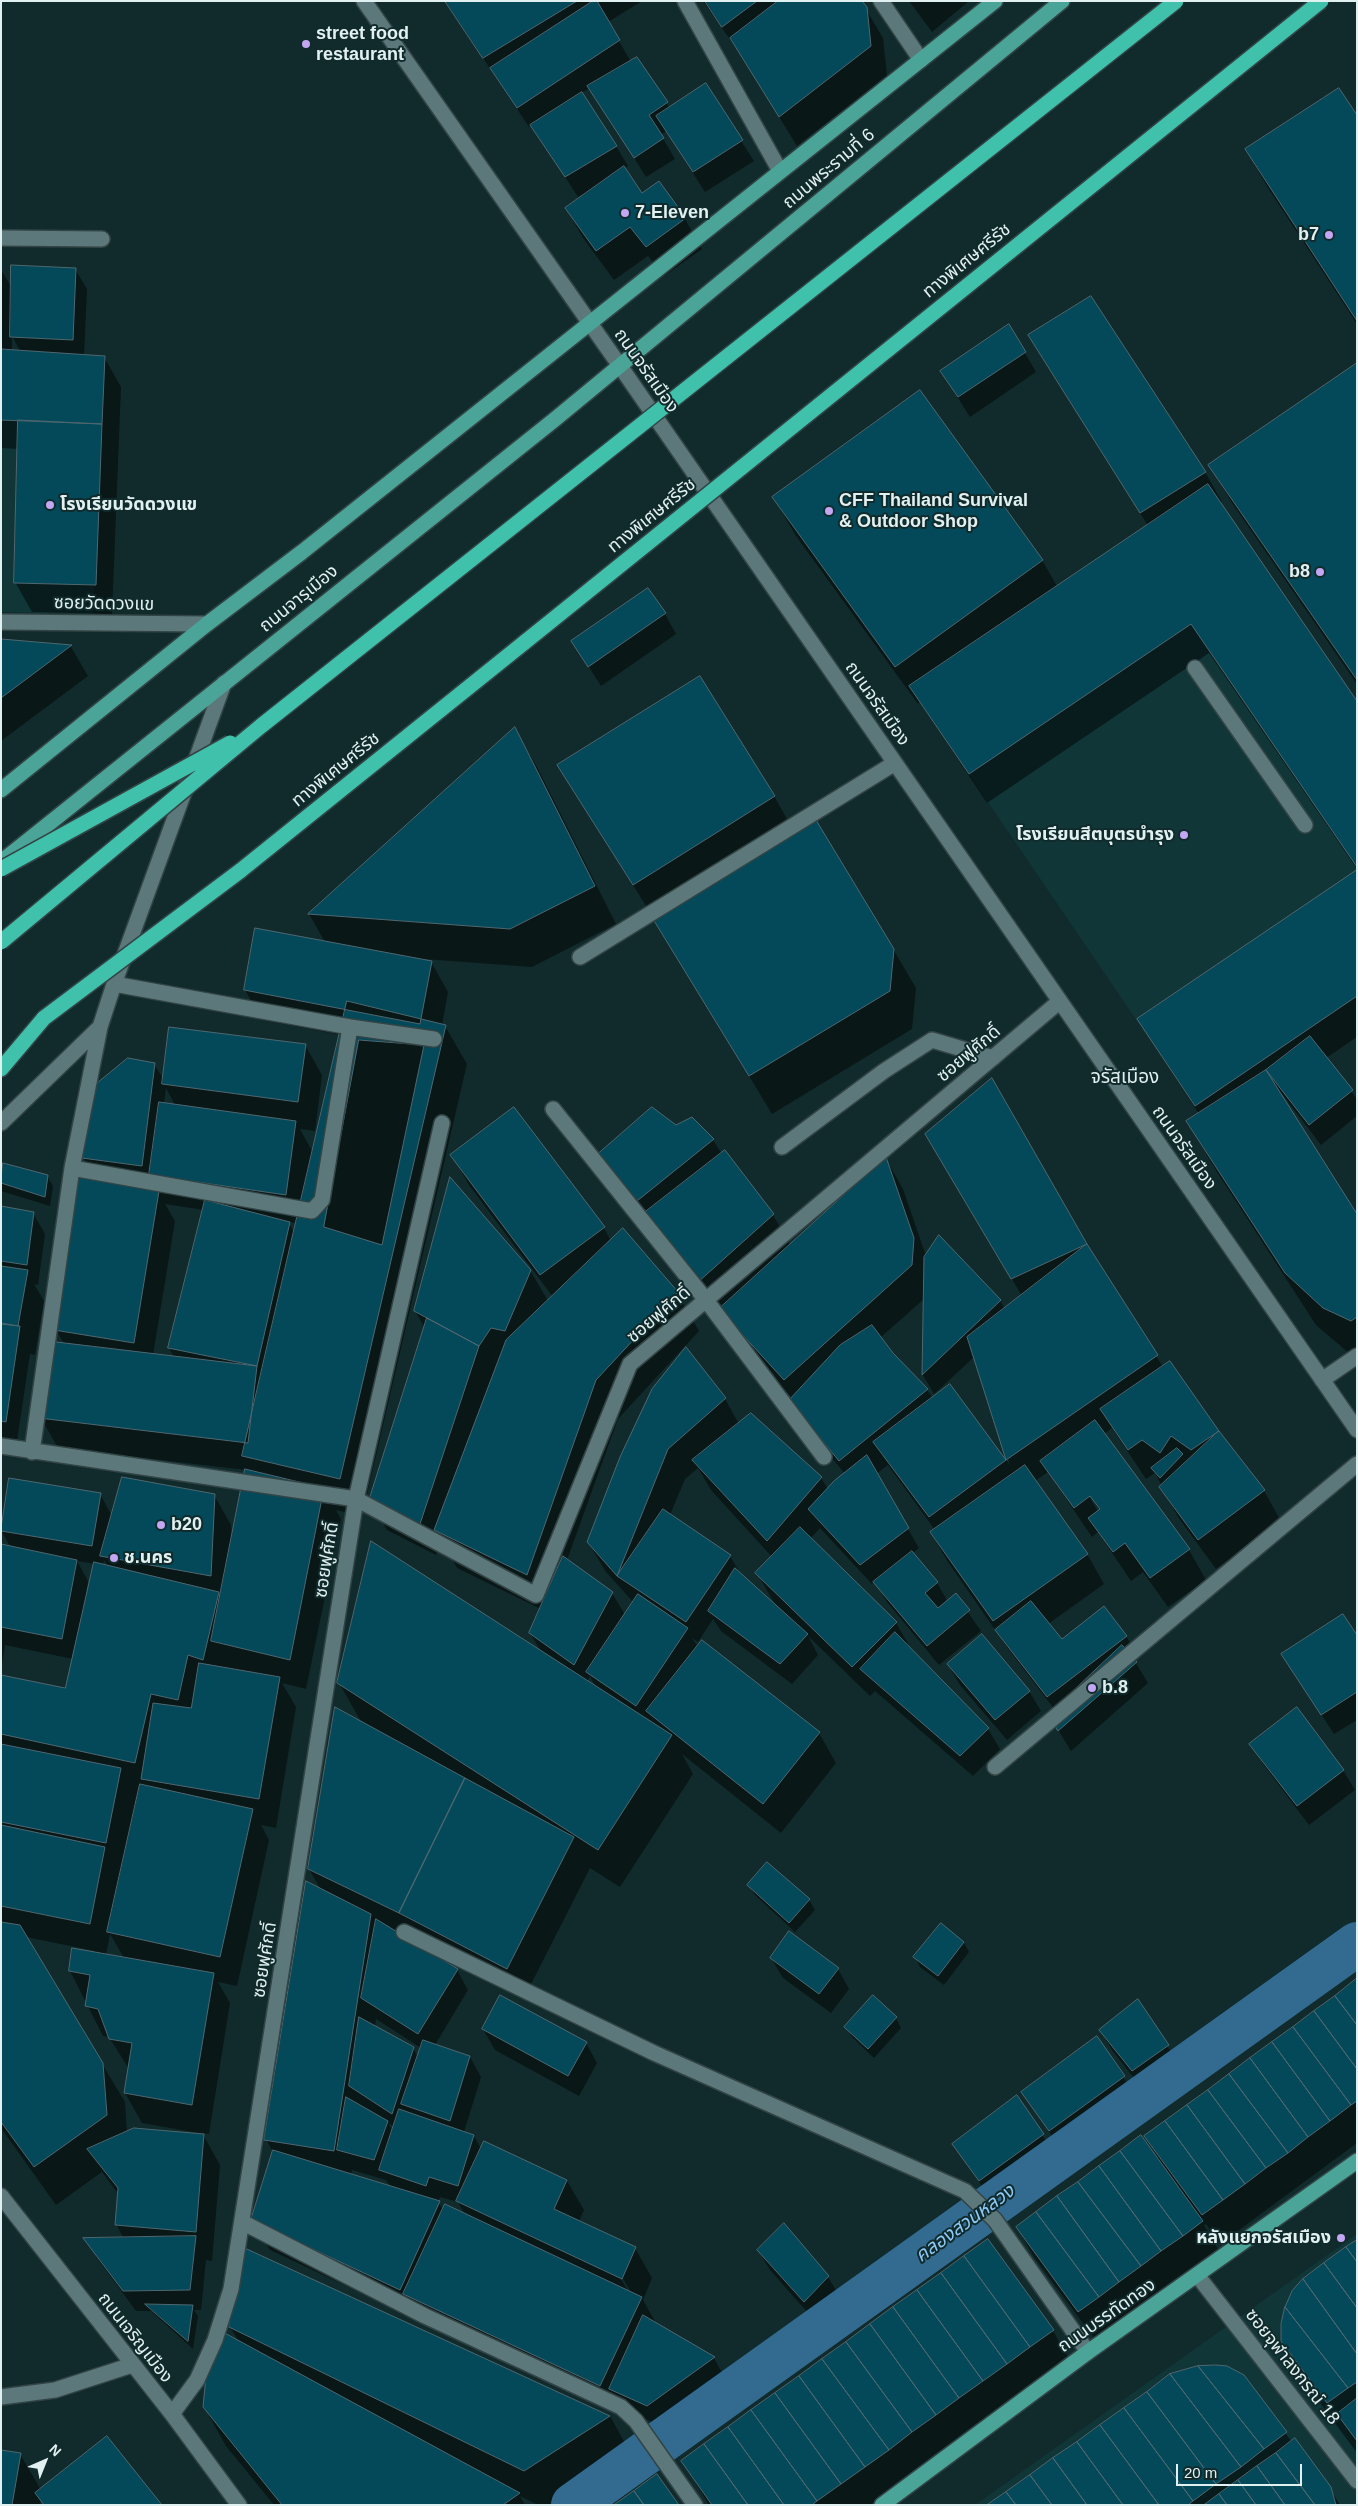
<!DOCTYPE html>
<html>
<head>
<meta charset="utf-8">
<style>
	body { margin:0 }
	#map { position:relative; width:1358px; height:2506px; overflow:hidden; background:#112b2c; font-family:Helvetica,sans-serif }
	canvas { display:block }
	.frame { position:absolute; inset:0; border:2px solid #e1f0f1; pointer-events:none }
	.north { position:absolute; left:20px; top:2436px; width:50px; height:50px; -webkit-text-stroke:4px #112b2c; paint-order:stroke; rotate:44deg; font-size:14px; font-weight:700; line-height:20px; text-align:center; color:#e1f0f1 }
	.north::after { content:''; display:block; margin:auto; width:18px; height:22px; background:#e1f0f1; clip-path:polygon(50% 0,100% 100%,50% 72%,0 100%) }
	.scale { position:absolute; left:1176px; top:2464px; width:126px; height:22px; box-sizing:border-box; border:2px solid #e1f0f1; border-top:0; padding-left:6px; font-size:15px; line-height:18px; white-space:nowrap; color:#e1f0f1; -webkit-text-stroke:4px #112b2c; paint-order:stroke }
</style>
</head>
<body>
<div id="map">
<canvas width="1358" height="2506"></canvas>
<div class="frame"></div>
<div class="north">N</div>
<div class="scale">20 m</div>
</div>
<script>
const context = document.querySelector('canvas').getContext('2d');
context.lineJoin = 'round';
function fillPath(path, color) {
  context.fillStyle = color;
  context.fill(path, 'evenodd');
}
function stroke(path, color, width, dash) {
  context.strokeStyle = color;
  context.lineWidth = width;
  context.lineCap = dash ? 'butt' : 'round';
  context.setLineDash(dash || []);
  context.stroke(path);
}
function label(font, color, halo, rows, align = 'center') {
  context.font = font + ' Helvetica,"Noto Sans Thai",sans-serif';
  context.lineWidth = 4;
  context.setLineDash([]);
  context.textBaseline = 'middle';
  context.strokeStyle = halo;
  context.fillStyle = color;
  for (const [text, x, y, turn = 0] of rows) {
    context.save();
    context.translate(x, y);
    context.rotate((+turn || 0) * Math.PI / 180);
    context.textAlign = isNaN(turn) ? turn : align;
    if (halo) context.strokeText(text, 0, 0);
    context.fillText(text, 0, 0);
    context.restore();
  }
}
const built = new Path2D(`
	M1,349L105,356L93,614L1,612Z
	M1208,484L1357,701V996L1195,1106L909,686Z
	M1357,2234V2505H975Z`);
const shadow = new Path2D(`
	M445,1H642L608,22L631,62L670,108L705,85L754,161L705,192L666,131L661,135L675,159L646,177L590,88L581,93L616,146L628,166L624,169L641,194L658,183L685,219L702,249L664,276L648,256L614,280L583,238L566,208L584,195L583,194L578,197L532,125L529,127Z
	M703,1H861L883,38L887,76L797,146L741,55Z
	M909,1H969L932,32Z
	M1357,118V324L1268,188L1246,150Z
	M75,269L87,289L84,356L104,357L121,387L112,614L32,612L15,582L18,449L1,448V270L12,288ZM12,336L19,349L21,352L12,351Z
	M1009,326L1036,372L970,417L941,371Z
	M1047,364L1205,472L1222,502L1220,503L1357,704V869L1209,653L987,803L920,702L918,704L796,536L774,498L1042,560L1058,588L1148,526Z
	M1357,365V684L1232,503L1210,466Z
	M665,614L676,634L601,686L573,642Z
	M1,641L71,647L88,676L1,741Z
	M515,729L537,767L616,924L532,967L424,959L431,962L448,992L442,1025L445,1026L467,1064L362,1516L336,1510L341,1519L306,1689L282,1683L296,1707L276,1828L261,1825L269,1840L237,1986L218,1982L230,2003L209,2134L202,2133L220,2165L212,2261L206,2260L201,2310H194L198,2316L193,2349L151,2311H136L97,2258L86,2239H124L116,2224L119,2195L102,2172L56,2205L1,2128V1676L66,1690L73,1659L5,1645L1,1671V1546L11,1548L1,1530L100,1494L112,1516L214,1495L231,1525L232,1544L246,1470L58,1448L41,1418L64,1344L56,1330L79,1179L161,1192L154,1181L95,1178L83,1157L154,1064L164,1080L305,1045L322,1075L315,1131L300,1129L313,1153L341,1035L262,1020L245,990L325,942L309,914ZM166,1088L175,1105L164,1104ZM165,1204L204,1210L169,1348L174,1357L153,1355L175,1221ZM288,1222L297,1223L295,1234ZM104,1560L108,1567L103,1566ZM77,1561L95,1564L88,1594H86L88,1581ZM110,1934L124,1958L106,1955ZM26,1937L95,1951L70,1971L103,2036L109,2037L129,2069L125,2093L142,2123L199,2133V2134L127,2133L125,2102Z
	M559,766L774,796L791,826L651,914Z
	M1357,872V1037L1326,1058L1357,1099V1116L1321,1145L1282,1094L1280,1095L1357,1216V1360L1316,1325L1217,1172L1187,1121L1199,1114L1138,1020Z
	M655,920L893,949L916,988L912,1029L772,1114Z
	M992,1080L1088,1248L1163,1367L1170,1362L1218,1432L1264,1491L1281,1521L1216,1569L1178,1517L1155,1473L1146,1479L1112,1428L1104,1434L1189,1550L1206,1580L1168,1607L1143,1572L1131,1581L1098,1532L1092,1537L1048,1472L1035,1481L1087,1554L1104,1584L1048,1624L1062,1641L1126,1636L1138,1656L1134,1660L1148,1683L1071,1751L1049,1715L1055,1710L1009,1650L948,1562L931,1533L935,1530L888,1465L876,1474L919,1548L912,1554L937,1583L948,1602L956,1595L981,1631L939,1665L887,1602L875,1582L872,1584L820,1528L810,1539L896,1623L913,1652L988,1729L1000,1749L973,1776L875,1691L870,1696L808,1636L818,1655L792,1684L721,1631L713,1619L698,1642L692,1638L698,1647L702,1641L819,1733L836,1763L781,1833L682,1754L693,1774L620,1887L590,1868L524,1998L408,1937L457,1970L468,1990L435,2045L470,2057L481,2077L464,2132L474,2136L481,2149L567,2181L584,2210L579,2221L635,2248L652,2278L643,2300L657,2325L714,2358L725,2378L659,2425L621,2408L618,2415L422,2324L418,2317L417,2319L270,2250L253,2220L273,2152L266,2139L321,1890L309,1869L362,1723L339,1683L542,1653L530,1633L541,1609L457,1568L441,1539L436,1555L387,1530L370,1500L425,1328L415,1311L530,1270L548,1301L553,1297L469,1185L452,1155L604,1228L611,1241L677,1293L699,1331L618,1419L567,1560L612,1593L624,1613L620,1620L622,1621L634,1603L606,1572L588,1542L686,1349L725,1399L739,1424L821,1478L828,1489L845,1474L808,1429L792,1398L738,1339L610,1175L676,1127L692,1119L713,1140L722,1154L773,1215L791,1246L886,1159L903,1189L926,1256L939,1237L1000,1301L1005,1309L1022,1296L944,1164ZM925,1298L923,1375L934,1394L974,1357L1010,1465L950,1386L931,1400L932,1397L927,1390L892,1353L880,1338ZM698,1468L711,1490L772,1557L757,1573L776,1606L741,1575L730,1556L670,1515L685,1479ZM1088,1490L1100,1510L1098,1512L1086,1491ZM590,1676L596,1688L587,1682ZM376,2019L421,2048L418,2057L413,2048L375,2027ZM388,2123L394,2127L393,2132ZM352,2170L386,2180L391,2187L351,2175ZM440,2197L458,2202L465,2215L443,2210L438,2202ZM620,2273L630,2291H628L618,2274Z
	M3,1165L47,1176L53,1186L50,1206L1,1191Z
	M1,1207L33,1213L45,1234L38,1285L34,1284L44,1301L35,1355L30,1354L17,1441L1,1439Z
	M1357,1638V1720L1334,1734L1283,1655Z
	M948,1665L1029,1691L1041,1711L1007,1740L960,1685Z
	M1251,1744L1343,1770L1355,1790L1309,1825L1263,1764Z
	M749,1886L809,1900L815,1910L795,1932L755,1895Z
	M964,1943L969,1952L944,1985L920,1967L915,1957Z
	M771,1958L838,1969L849,1989L831,2013L783,1978Z
	M1357,1981V2143L1220,2244L1206,2224L1204,2225L1219,2251L1096,2341L1034,2257L1017,2227L1157,2156L1146,2137Z
	M1138,2001L1180,2066L1144,2091L1112,2050L1100,2030Z
	M896,2018L901,2028L874,2058L852,2037L846,2027Z
	M483,2029L586,2043L597,2063L579,2096L495,2050Z
	M1097,2037L1136,2097L1061,2150L1023,2092Z
	M1017,2096L1055,2155L992,2201L954,2145Z
	M784,2225L828,2277L840,2297L816,2322L770,2270L758,2250Z
	M1357,2242V2453L1312,2392L1282,2340Z
	M239,2247L610,2416L631,2454L553,2505H538L520,2496L525,2505H274L226,2446L204,2407L239,2342L230,2327Z
	M1053,2331L1070,2360L870,2505H709L683,2462Z
	M1216,2366L1243,2376L1292,2442L1330,2488L1340,2505H989L1171,2376L1189,2368Z
	M20,2454L41,2490L160,2505H43L41,2500L40,2505H1Z`);
const canal = new Path2D(`
	M573,2505L1357,1944`);
const building = new Path2D(`
	M445,1H577L483,58Z
	M593,1H597L620,40L517,108L490,68Z
	M705,1H757L722,27Z
	M778,1H862L867,7L871,46L779,117L730,38Z
	M637,57L668,102L649,115L664,138L634,158L587,86Z
	M706,83L743,140L693,172L656,116Z
	M1339,88L1357,115V321L1245,149Z
	M582,92L617,146L565,177L530,125Z
	M624,166L642,193L659,181L686,218L646,247L630,227L596,251L565,208Z
	M11,265L76,268L73,340L10,337Z
	M1091,296L1206,472L1140,513L1028,335Z
	M1009,324L1026,352L958,397L940,371Z
	M1,349L105,356L102,424L1,420Z
	M1357,363V680L1208,465Z
	M920,390L1043,560L895,667L772,497Z
	M18,420L102,424L96,585L14,583Z
	M1208,484L1357,701V867L1191,624L969,774L909,686Z
	M648,588L666,613L588,667L571,641Z
	M1,639L72,645L1,698Z
	M700,676L775,796L633,885L557,765Z
	M515,727L595,886L510,929L308,914Z
	M816,820L894,949L890,991L749,1076L653,919Z
	M1357,870V996L1195,1106L1137,1019Z
	M255,928L432,961L420,1024L244,990Z
	M347,1001L446,1025L340,1479L242,1456Z
	M169,1027L306,1044L298,1102L162,1084Z
	M1310,1036L1353,1090L1309,1125L1266,1070Z
	M359,1040L424,1045L382,1245L324,1227Z
	M128,1058L155,1063L142,1166L82,1158L95,1085Z
	M1266,1070L1357,1214V1317L1351,1321L1323,1308L1285,1273L1186,1121Z
	M992,1078L1087,1244L1011,1279L925,1134Z
	M159,1102L296,1121L286,1195L149,1175Z
	M514,1107L605,1227L540,1275L450,1155Z
	M652,1107L676,1125L692,1117L714,1139L637,1201L597,1155Z
	M725,1150L774,1214L697,1283L644,1213Z
	M886,1157L914,1238L912,1265L784,1380L719,1309Z
	M3,1163L48,1175L45,1197L1,1183Z
	M78,1177L159,1191L134,1343L54,1330Z
	M450,1177L531,1270L505,1331L491,1328L479,1346L414,1311Z
	M205,1200L290,1222L257,1366L168,1348Z
	M1,1206L34,1212L27,1265L1,1261Z
	M623,1228L678,1292L596,1380L527,1575L434,1530L506,1340Z
	M939,1235L1001,1300L922,1375L924,1257Z
	M1087,1244L1158,1355L1006,1460L967,1337Z
	M1,1266L28,1270L18,1326L1,1323Z
	M427,1318L479,1346L419,1527L369,1501Z
	M1,1324L20,1326L6,1422L1,1421Z
	M872,1325L893,1353L928,1389L839,1461L789,1400L840,1345Z
	M48,1341L257,1366L248,1443L39,1418Z
	M686,1347L726,1398L668,1449L617,1576L587,1542L620,1457L652,1389Z
	M1170,1361L1219,1431L1191,1450L1171,1436L1160,1453L1142,1440L1128,1450L1100,1409Z
	M950,1384L1006,1460L929,1517L873,1442Z
	M751,1413L822,1477L767,1541L692,1460Z
	M1095,1420L1190,1549L1150,1578L1125,1543L1113,1552L1088,1518L1100,1509L1090,1496L1074,1508L1040,1461Z
	M1219,1431L1265,1490L1198,1540L1159,1487Z
	M1177,1448L1183,1454L1160,1478L1151,1468Z
	M867,1455L909,1528L860,1565L808,1509L834,1481Z
	M1025,1465L1088,1554L993,1621L930,1532Z
	M245,1469L324,1488L290,1660L211,1641Z
	M122,1477L215,1494L211,1576L100,1556Z
	M9,1478L101,1493L92,1546L1,1531Z
	M663,1509L731,1555L686,1622L617,1576Z
	M800,1527L897,1622L852,1667L755,1573Z
	M371,1541L672,1735L598,1850L337,1683Z
	M1,1544L77,1560L62,1639L1,1627Z
	M912,1551L938,1582L925,1593L938,1608L956,1593L970,1610L927,1646L873,1582Z
	M563,1556L613,1592L574,1665L529,1633Z
	M94,1562L219,1592L203,1660L188,1655L178,1700L151,1694L135,1763L1,1734V1675L65,1688Z
	M735,1568L808,1634L780,1664L708,1611Z
	M638,1594L688,1628L636,1706L586,1672Z
	M1031,1601L1062,1639L1104,1606L1127,1636L1047,1697L995,1630Z
	M1343,1614L1357,1635V1692L1321,1715L1281,1654Z
	M895,1632L989,1728L960,1756L860,1669Z
	M982,1634L1030,1691L995,1720L947,1664Z
	M702,1640L820,1732L763,1804L646,1711Z
	M1122,1645L1137,1662L1058,1731L1048,1715Z
	M199,1663L280,1677L259,1799L141,1779L153,1703L191,1708Z
	M335,1707L465,1778L399,1913L308,1869Z
	M1297,1707L1344,1770L1297,1806L1249,1744Z
	M1,1744L121,1768L106,1843L1,1822Z
	M465,1778L574,1837L507,1969L399,1913Z
	M140,1784L253,1809L220,1957L107,1932Z
	M1,1825L105,1847L90,1924L1,1906Z
	M767,1862L810,1899L789,1923L747,1885Z
	M306,1881L371,1914L334,2151L264,2140Z
	M376,1919L458,1969L418,2034L361,1998Z
	M1,1922L20,1925L103,2063L107,2115L34,2167L1,2122Z
	M941,1923L964,1942L938,1976L913,1957Z
	M789,1931L839,1968L819,1994L770,1958Z
	M72,1948L214,1973L192,2105L124,2093L132,2043L109,2039L98,2009L85,2006L90,1975L69,1971Z
	M1356,1979L1357,1980V2025L1335,1996Z
	M500,1995L587,2042L568,2076L482,2029Z
	M873,1995L897,2017L868,2049L844,2027Z
	M1335,1996L1357,2025V2069L1314,2011Z
	M1138,1999L1169,2045L1132,2071L1099,2030Z
	M1314,2011L1357,2069V2101L1351,2105L1293,2027Z
	M359,2017L414,2047L392,2114L349,2086Z
	M1293,2027L1351,2105L1330,2121L1272,2042Z
	M1097,2036L1125,2076L1049,2131L1021,2092Z
	M423,2040L470,2056L450,2121L401,2104Z
	M1272,2042L1330,2121L1308,2137L1250,2058Z
	M1250,2058L1308,2137L1288,2153L1229,2074Z
	M1229,2074L1288,2153L1266,2168L1208,2090Z
	M1208,2090L1266,2168L1245,2184L1187,2105Z
	M1017,2095L1044,2134L979,2181L952,2144Z
	M346,2097L388,2121L374,2160L337,2150Z
	M1187,2105L1245,2184L1223,2200L1165,2121Z
	M399,2109L474,2135L458,2186L429,2177L426,2186L379,2170Z
	M1165,2121L1223,2200L1202,2215L1144,2136Z
	M134,2128L204,2134L196,2232L115,2225L118,2188L87,2149Z
	M1141,2135L1203,2221L1183,2236L1120,2151Z
	M484,2141L567,2180L554,2209L636,2247L622,2279L456,2201Z
	M273,2150L440,2201L400,2290L251,2220Z
	M1120,2151L1183,2236L1161,2251L1099,2166Z
	M1099,2166L1161,2251L1141,2266L1078,2182Z
	M1078,2182L1141,2266L1119,2282L1057,2196Z
	M1057,2196L1119,2282L1099,2297L1036,2212Z
	M445,2204L642,2297L600,2386L403,2294Z
	M1036,2212L1099,2297L1078,2312L1016,2227Z
	M784,2223L829,2276L804,2302L757,2250Z
	M196,2236L190,2290L123,2291L83,2238Z
	M988,2239L1054,2330L1030,2347L964,2256Z
	M1357,2240V2262L1346,2247Z
	M238,2245L610,2416L524,2471L229,2327Z
	M1346,2247L1357,2262V2308L1324,2263Z
	M964,2256L1030,2347L1007,2364L941,2273Z
	M1324,2263L1357,2308V2354L1303,2279Z
	M941,2273L1007,2364L983,2381L917,2290Z
	M1303,2279L1357,2354V2382L1348,2388L1285,2307L1292,2291Z
	M917,2290L983,2381L959,2398L893,2307Z
	M145,2304L193,2305L188,2341Z
	M893,2307L959,2398L936,2415L870,2324Z
	M1285,2307L1348,2388L1327,2403L1281,2341V2324Z
	M643,2315L715,2357L647,2406L609,2389Z
	M870,2324L936,2415L912,2432L846,2342Z
	M221,2331L520,2493L503,2505H282L203,2407L208,2356Z
	M846,2342L912,2432L889,2450L822,2359Z
	M822,2359L889,2450L865,2467L799,2376Z
	M1216,2365L1227,2366L1244,2375L1287,2432L1264,2449L1198,2366Z
	M1198,2366L1264,2449L1241,2467L1170,2374Z
	M1170,2374L1241,2467L1216,2484L1147,2392Z
	M799,2376L865,2467L841,2484L775,2393Z
	M1147,2392L1216,2484L1193,2501L1124,2408Z
	M775,2393L841,2484L817,2501L751,2410Z
	M1356,2399L1357,2400V2441L1337,2414Z
	M1124,2408L1193,2501L1188,2505H1159L1100,2425Z
	M751,2410L817,2501L812,2505H784L728,2427Z
	M1100,2425L1159,2505H1123L1077,2442Z
	M728,2427L784,2505H748L704,2444Z
	M107,2436L162,2505H44L35,2493Z
	M1295,2438L1331,2487L1336,2505H1315L1276,2453Z
	M1077,2442L1123,2505H1087L1053,2458Z
	M704,2444L748,2505H712L681,2461Z
	M1,2450L21,2453L12,2505H1Z
	M1276,2453L1315,2505H1285L1257,2466Z
	M1053,2458L1087,2505H1052L1030,2475Z
	M1257,2466L1285,2505H1256L1238,2480Z
	M657,2474L679,2505H644L634,2491Z
	M1030,2475L1052,2505H1016L1006,2492Z
	M1238,2480L1256,2505H1227L1219,2494Z
	M634,2491L644,2505H614Z
	M1006,2492L1016,2505H987Z
	M1219,2494L1227,2505H1204Z`);
const minor = new Path2D(`
	M364,1L620,366L1357,1430
	M685,1L780,171
	M881,1L921,60
	M1,238L102,239
	M1,622L207,624
	M1195,668L1305,825
	M580,957L895,763
	M114,984L350,1027L434,1039
	M553,1109L706,1300L824,1457
	M1,1123L100,1027
	M782,1147L884,1071L932,1040L993,1058
	M72,1168L312,1211L322,1200L350,1027
	M1322,1380L1357,1356
	M1,1446L356,1499L536,1595L630,1364L1060,1001
	M32,1452L72,1168L100,1027L114,984L224,683
	M995,1767L1357,1464
	M404,1932L654,2053L965,2191L995,2220L1088,2352
	M1,2196L172,2414L239,2505
	M242,2222L425,2316L621,2407L636,2421L695,2505
	M1197,2275L1357,2481
	M1,2397L55,2390L132,2365
	M172,2414L197,2380L215,2340L231,2289L356,1499L442,1123`);
const major = new Path2D(`
	M1,790L207,624L302,552L995,1
	M1,862L554,420L1062,1
	M882,2505L1088,2352L1357,2161`);
const highway = new Path2D(`
	M240,871L525,642
	M1,1069L44,1018`);
const highwayBridge = new Path2D(`
	M525,642L1321,1
	M1,869L230,743
	M1,942L261,726L1176,1
	M44,1018L240,871`);
const markers = [
	[306,44,5,"#c3a7f2"],
	[625,213,5,"#c3a7f2"],
	[1329,235,5,"#c3a7f2"],
	[50,505,5,"#c3a7f2"],
	[829,511,5,"#c3a7f2"],
	[1320,572,5,"#c3a7f2"],
	[1184,835,5,"#c3a7f2"],
	[161,1525,5,"#c3a7f2"],
	[114,1558,5,"#c3a7f2"],
	[1092,1688,5,"#c3a7f2"],
	[1341,2238,5,"#c3a7f2"]
];
const poiNames = [
	["street food",316,34],
	["restaurant",316,55],
	["7-Eleven",635,213],
	["b7",1319,235,"right"],
	["CFF Thailand Survival",839,501],
	["& Outdoor Shop",839,522],
	["โรงเรียนวัดดวงแข",60,505],
	["b8",1310,572,"right"],
	["โรงเรียนสีตบุตรบำรุง",1174,835,"right"],
	["b20",171,1525],
	["ช.นคร",124,1558],
	["b.8",1102,1688],
	["หลังแยกจรัสเมือง",1331,2238,"right"]
];
const streetNames = [
	["ถนนพระรามที่ 6",829,169,-40],
	["ทางพิเศษศรีรัช",967,261,-39],
	["ถนนจรัสเมือง",646,371,55],
	["ทางพิเศษศรีรัช",652,516,-39],
	["ถนนจารุเมือง",299,599,-39],
	["ซอยวัดดวงแข",104,604,1],
	["ถนนจรัสเมือง",877,704,55],
	["ทางพิเศษศรีรัช",336,770,-39],
	["ซอยฟูศักดิ์",969,1054,-40],
	["ถนนจรัสเมือง",1184,1148,55],
	["ซอยฟูศักดิ์",659,1315,-40],
	["ซอยฟูศักดิ์",327,1560,-81],
	["ซอยฟูศักดิ์",265,1960,-81],
	["ถนนบรรทัดทอง",1107,2316,-35],
	["ถนนเจริญเมือง",135,2338,52],
	["ซอยจุฬาลงกรณ์ 18",1292,2367,52]
];
const neighbourhoodNames = [
	["จรัสเมือง",1125,1078]
];
const waterNames = [
	["คลองสวนหลวง",965,2224,-36]
];
fillPath(built, '#113638');
fillPath(shadow, '#0007');
stroke(canal, '#336b90', 44);
fillPath(building, '#034959');
stroke(building, '#4f6770', 1);
stroke(minor, '#324445', 18);
stroke(major, '#324445', 18);
stroke(highway, '#324445', 18);
stroke(minor, '#5d787a', 15);
stroke(major, '#4ba498', 15);
stroke(highway, '#3fc1ac', 15);
stroke(highwayBridge, '#324445', 18, []);
stroke(highwayBridge, '#3fc1ac', 15);
for (const [x, y, r, color] of markers) {
  const dot = new Path2D();
  dot.arc(x, y, r, 0, 2 * Math.PI);
  context.fillStyle = color;
  context.fill(dot);
  stroke(dot, '#112b2c', 2);
}
label('bold 18px', '#e1f0f1', '#112b2c', poiNames, 'left');
label('18px', '#e1f0f1', '#112b2c', streetNames);
label('19px', '#e1f0f1', '#112b2c', neighbourhoodNames);
label('italic 19px', '#8bcaf7', '#112b2c', waterNames);
</script>
</body>
</html>
